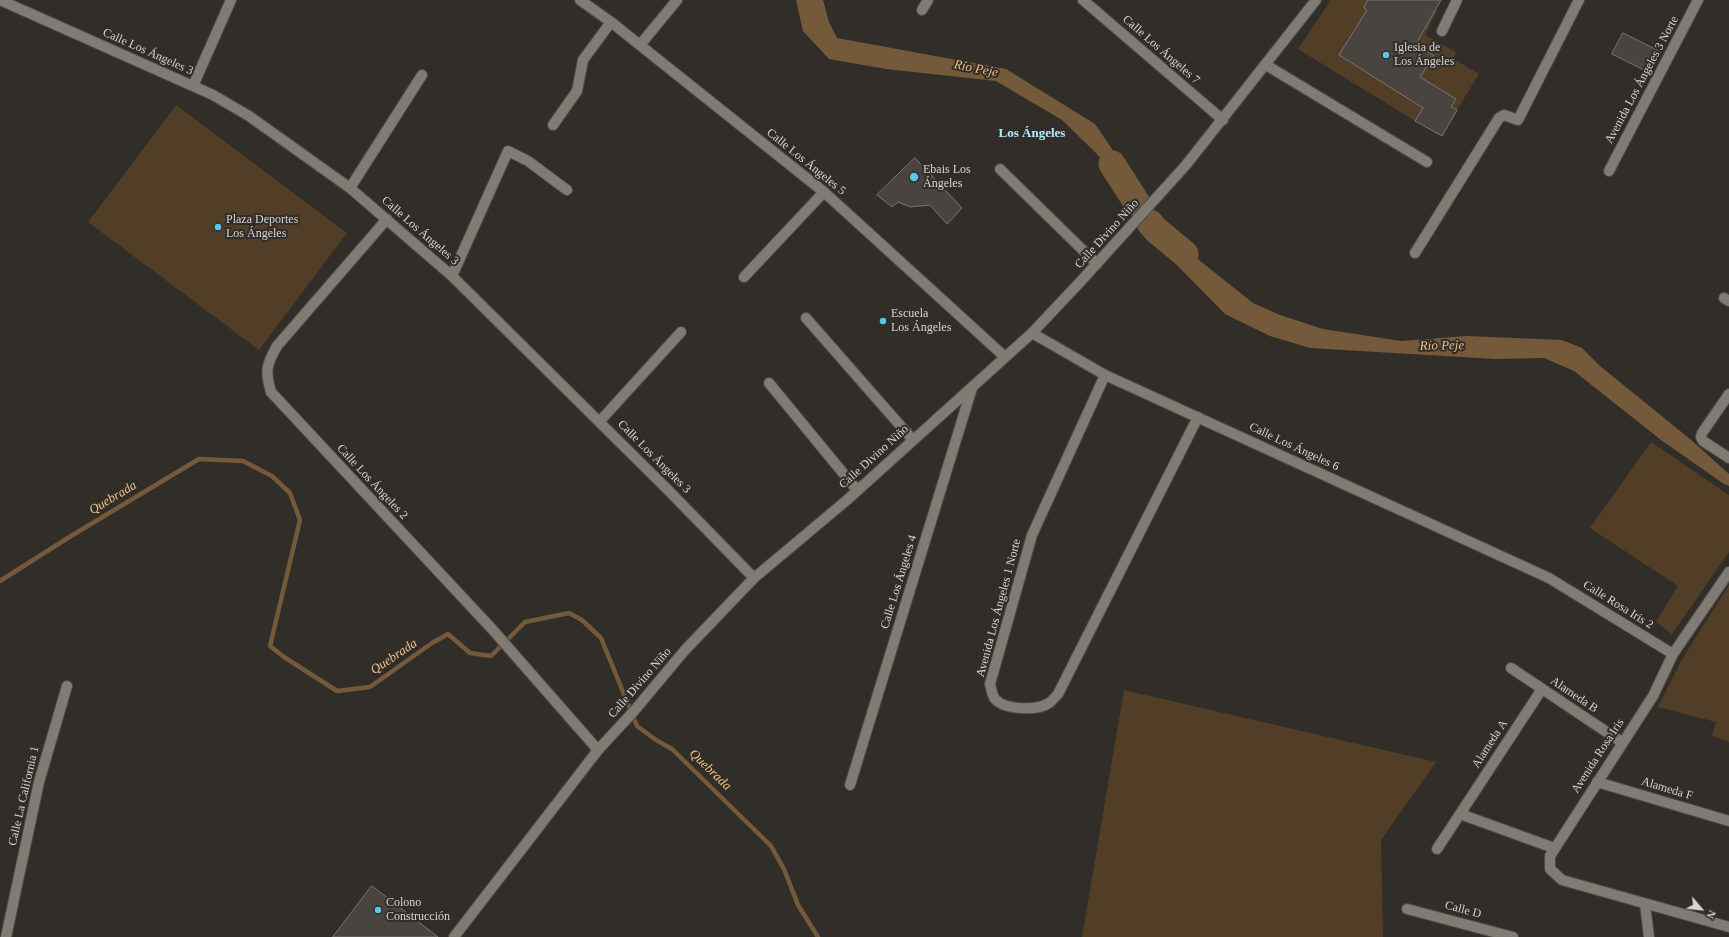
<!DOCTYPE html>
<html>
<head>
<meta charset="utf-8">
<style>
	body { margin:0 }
	#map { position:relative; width:1729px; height:937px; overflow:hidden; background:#312d28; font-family:Georgia,serif }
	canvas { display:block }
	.north { position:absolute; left:1681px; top:889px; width:40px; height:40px; -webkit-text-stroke:3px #312d28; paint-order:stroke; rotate:118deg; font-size:11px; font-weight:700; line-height:16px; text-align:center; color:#d8d5d2 }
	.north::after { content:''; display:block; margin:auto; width:14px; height:18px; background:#d8d5d2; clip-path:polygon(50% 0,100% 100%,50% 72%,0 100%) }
</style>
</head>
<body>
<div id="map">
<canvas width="1729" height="937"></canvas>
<div class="north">N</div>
</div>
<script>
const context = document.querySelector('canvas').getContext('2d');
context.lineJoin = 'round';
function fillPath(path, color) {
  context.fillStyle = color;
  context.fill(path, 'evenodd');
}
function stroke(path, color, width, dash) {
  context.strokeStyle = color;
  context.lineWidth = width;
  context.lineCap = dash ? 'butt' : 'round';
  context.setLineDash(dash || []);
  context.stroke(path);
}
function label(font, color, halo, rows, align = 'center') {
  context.font = font + ' Georgia,serif';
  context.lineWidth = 4;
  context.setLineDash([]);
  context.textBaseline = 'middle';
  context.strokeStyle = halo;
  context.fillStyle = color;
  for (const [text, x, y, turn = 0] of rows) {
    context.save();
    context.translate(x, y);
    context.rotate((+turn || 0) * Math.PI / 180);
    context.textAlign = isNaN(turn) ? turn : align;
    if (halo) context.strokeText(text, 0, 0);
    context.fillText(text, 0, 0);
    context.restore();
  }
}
const green = new Path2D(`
	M1331,0H1368L1364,8L1401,30L1417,0L1437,11L1425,35L1456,52L1454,59L1479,74L1457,110L1451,107L1456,99L1437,87L1415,121L1298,49Z
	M176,105L347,233L259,350L88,222Z
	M1651,442L1729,495V552L1672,634L1656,622L1678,586L1590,528Z
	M1729,585V742L1712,736L1716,722L1658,707L1681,661Z
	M1124,690L1436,762L1381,840L1383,937H1082Z`);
const water = new Path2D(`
	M796,0H823L829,22L837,38L1006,69L1095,124L1118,158L1131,194L1095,152L1062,120L996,81L886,69L829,59L803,31Z
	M1156,230L1174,240L1253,303L1280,315L1323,329L1401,341L1467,336L1562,340L1582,348L1600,366L1690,439L1729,474V486L1724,484L1661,440L1574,371L1544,358L1495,359L1310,348L1270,336L1225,314L1165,253Z`);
const stream = new Path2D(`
	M0,581L71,536L199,459L243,461L272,476L290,493L300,520L270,646L284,657L337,691L370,687L432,643L448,634L470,653L491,656L525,622L569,613L582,620L601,638L637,726L656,740L672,749L771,846L784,869L798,905L818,937`);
const river = new Path2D(`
	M1112,164L1137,203
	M1150,223L1156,230L1185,254`);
const building = new Path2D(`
	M1368,0H1441L1416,44L1434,56L1420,77L1456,99L1451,107L1457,110L1442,136L1415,121L1423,108L1339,55L1367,10L1364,8Z
	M1623,33L1661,52L1650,73L1612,54Z
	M915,158L962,208L947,224L930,205L910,207L898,202L892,207L877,195Z
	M372,886L438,937H333Z`);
const minor = new Path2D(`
	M0,0L213,95L249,116L350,188L452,276L668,490L754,578
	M580,0L611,22L824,192L1005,357
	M1083,0L1223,120
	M922,10L928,0
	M1442,31L1457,0
	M640,45L677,0
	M1266,65L1427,162
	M193,86L231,0
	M553,125L577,91L583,60L611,22
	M1000,169L1097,264
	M1609,171L1698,0
	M350,188L422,75
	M387,219L277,346C266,365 265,372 271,392L492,629L598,750
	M1415,253L1499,118L1504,115L1518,120L1579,0
	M452,276L508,151L528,161L567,190
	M744,277L824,192
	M1724,298L1729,301
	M806,318L913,440
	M1032,333L1105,375L1549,578L1673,654
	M1105,375L1032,535L990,684C991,688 992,695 995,699C1005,710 1037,711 1049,703C1052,701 1055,697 1058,694L1198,417
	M769,383L857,490
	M1729,394L1702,433L1701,437L1703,441L1729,458
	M600,421L681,332
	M1729,572L1673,654L1653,696L1550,856V869L1562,880L1729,927
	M1511,668L1623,743
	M1542,689L1460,814L1554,848
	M1597,782L1729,821
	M850,785L972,388
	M1437,849L1460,814
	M1645,904L1649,937
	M1407,909L1513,937
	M6,937L39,782L67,686
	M454,937L598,750L634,711L685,650L754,578L847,500L1032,333L1081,281L1186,165L1316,0`);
const markers = [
	[1386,55,4,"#5bc7e7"],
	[914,177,5,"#5bc7e7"],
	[218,227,4,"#5bc7e7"],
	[883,321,4,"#5bc7e7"],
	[378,910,4,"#5bc7e7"]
];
const poiNames = [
	["Iglesia de",1394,48],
	["Los Ángeles",1394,62],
	["Ebais Los",923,170],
	["Ángeles",923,184],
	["Plaza Deportes",226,220],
	["Los Ángeles",226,234],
	["Escuela",891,314],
	["Los Ángeles",891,328],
	["Colono",386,903],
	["Construcción",386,917]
];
const streetNames = [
	["Calle Los Ángeles 7",1161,50,41],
	["Calle Los Ángeles 3",148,52,24],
	["Avenida Los Ángeles 3 Norte",1642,80,-62],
	["Calle Los Ángeles 5",806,162,39],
	["Calle Los Ángeles 3",420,231,41],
	["Calle Divino Niño",1107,234,-48],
	["Calle Los Ángeles 6",1294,447,25],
	["Calle Los Ángeles 3",654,457,45],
	["Calle Divino Niño",874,457,-42],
	["Calle Los Ángeles 2",372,482,47],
	["Calle Los Ángeles 4",899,582,-73],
	["Calle Rosa Iris 2",1618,605,32],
	["Avenida Los Ángeles 1 Norte",999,608,-75],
	["Calle Divino Niño",640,683,-49],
	["Alameda B",1574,695,34],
	["Alameda A",1490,744,-57],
	["Avenida Rosa Iris",1598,756,-57],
	["Alameda F",1667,789,17],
	["Calle La California 1",24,796,-77],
	["Calle D",1463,910,15]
];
const waterNames = [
	["Río Peje",976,69,11],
	["Río Peje",1442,346,-1],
	["Quebrada",113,498,-31],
	["Quebrada",394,657,-34],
	["Quebrada",710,770,44]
];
const neighbourhoodNames = [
	["Los Ángeles",1032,134]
];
fillPath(green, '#523e27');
fillPath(water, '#745a3b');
stroke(stream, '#745a3b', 4.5);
stroke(river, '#745a3b', 27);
fillPath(building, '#49443f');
stroke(building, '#7b7671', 1);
stroke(minor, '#4e4b47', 12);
stroke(minor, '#807b75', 10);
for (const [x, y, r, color] of markers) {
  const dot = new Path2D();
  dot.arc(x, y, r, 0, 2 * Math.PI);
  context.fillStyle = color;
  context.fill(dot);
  stroke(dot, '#312d28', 1.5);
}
label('12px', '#d8d5d2', '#312d28', poiNames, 'left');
label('12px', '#d8d5d2', '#312d28', streetNames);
label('italic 13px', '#efc18b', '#312d28', waterNames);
label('bold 13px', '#b4eafb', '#312d28', neighbourhoodNames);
</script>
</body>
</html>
